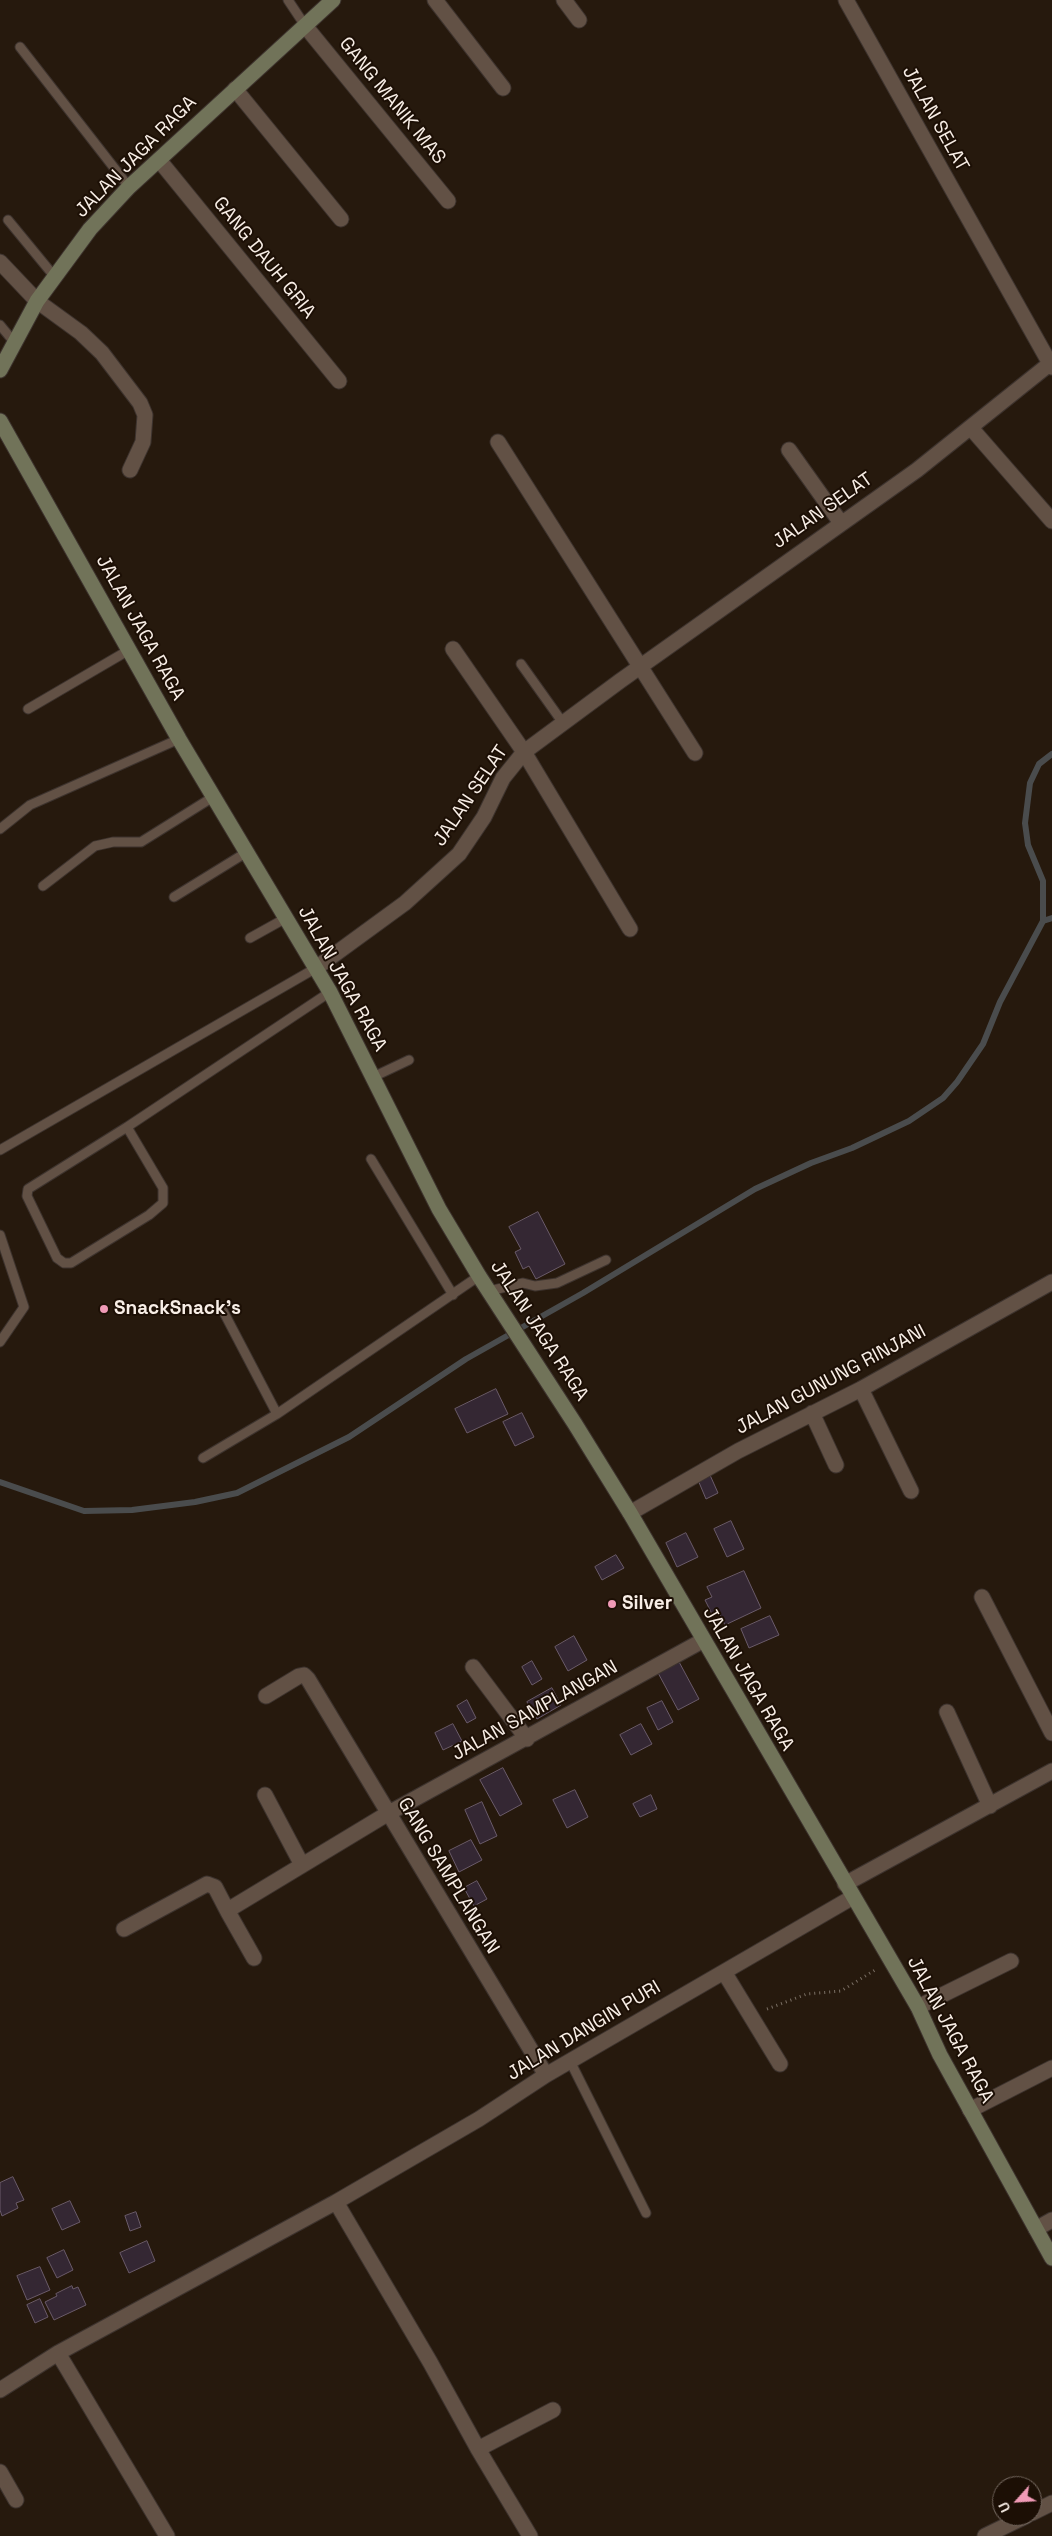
<!DOCTYPE html>
<html>
<head>
<meta charset="utf-8">
<style>
	body { margin:0 }
	#map { position:relative; width:1052px; height:2536px; overflow:hidden; background:#26190d; font-family:"Space Grotesk",sans-serif }
	canvas { display:block }
	.north { position:absolute; left:992px; top:2476px; width:50px; height:50px; box-sizing:border-box; background:#1c0f05; border:1px solid #74685f; border-radius:50%; rotate:244deg; font-size:14px; font-weight:700; line-height:20px; text-align:center; color:#f8eee6 }
	.north::after { content:''; display:block; margin:auto; width:18px; height:22px; background:#f09ab6; clip-path:polygon(50% 0,100% 100%,50% 72%,0 100%) }
</style>
</head>
<body>
<div id="map">
<canvas width="1052" height="2536"></canvas>
<div class="north">U</div>
</div>
<script>
const context = document.querySelector('canvas').getContext('2d');
context.lineJoin = 'round';
function stroke(path, color, width, dash) {
  context.strokeStyle = color;
  context.lineWidth = width;
  context.lineCap = dash ? 'butt' : 'round';
  context.setLineDash(dash || []);
  context.stroke(path);
}
function fillPath(path, color) {
  context.fillStyle = color;
  context.fill(path, 'evenodd');
}
function label(font, color, halo, rows, align = 'center') {
  context.font = font + ' "Space Grotesk",sans-serif';
  context.lineWidth = 4;
  context.setLineDash([]);
  context.textBaseline = 'middle';
  context.strokeStyle = halo;
  context.fillStyle = color;
  for (const [text, x, y, turn = 0] of rows) {
    context.save();
    context.translate(x, y);
    context.rotate((+turn || 0) * Math.PI / 180);
    context.textAlign = isNaN(turn) ? turn : align;
    if (halo) context.strokeText(text, 0, 0);
    context.fillText(text, 0, 0);
    context.restore();
  }
}
const stream = new Path2D(`
	M1043,921L1052,918
	M0,1482L84,1511L132,1510L195,1502L237,1493L349,1437L466,1359L583,1293L755,1189L811,1163L852,1148L909,1121L943,1098L957,1082L983,1044L1000,1002L1043,921V881L1028,845L1025,823L1030,783L1039,764L1052,754`);
const building = new Path2D(`
	M538,1212L565,1264L536,1279L529,1266L523,1269L515,1252L521,1249L509,1227Z
	M496,1389L508,1414L467,1433L455,1409Z
	M522,1413L534,1437L515,1446L503,1422Z
	M710,1475L718,1493L706,1499L698,1480Z
	M731,1521L744,1549L727,1557L714,1529Z
	M686,1533L698,1557L677,1567L666,1543Z
	M616,1555L624,1568L602,1580L595,1567Z
	M744,1571L761,1608L725,1625L719,1613L713,1616L705,1600L712,1597L707,1587Z
	M770,1616L779,1635L749,1648L741,1629Z
	M574,1636L587,1660L568,1671L555,1647Z
	M678,1660L699,1699L678,1710L657,1671Z
	M532,1661L542,1679L532,1685L522,1667Z
	M552,1688L561,1705L537,1719L527,1702Z
	M467,1700L476,1718L467,1723L457,1706Z
	M662,1701L673,1722L658,1730L647,1708Z
	M453,1724L462,1741L443,1750L435,1733Z
	M641,1724L652,1744L631,1755L620,1735Z
	M503,1768L522,1804L500,1816L480,1780Z
	M575,1790L588,1817L567,1828L553,1800Z
	M651,1795L657,1809L640,1817L633,1804Z
	M482,1802L497,1836L480,1844L465,1810Z
	M471,1840L482,1860L459,1872L449,1851Z
	M477,1881L487,1899L474,1906L464,1888Z
	M13,2177L24,2200L16,2203L18,2208L2,2216L0,2210V2183Z
	M70,2201L80,2222L62,2230L52,2209Z
	M136,2212L141,2227L130,2231L125,2216Z
	M147,2241L155,2261L129,2273L120,2253Z
	M64,2250L73,2270L57,2278L47,2258Z
	M40,2267L50,2290L27,2300L17,2276Z
	M72,2286L73,2289L78,2287L86,2305L54,2320L45,2302L57,2296L56,2294Z
	M40,2299L48,2317L35,2323L27,2305Z`);
const path = new Path2D(`
	M767,2009L807,1994L841,1991L875,1970`);
const lane = new Path2D(`
	M288,0L306,27
	M20,47L129,187
	M8,220L54,276
	M0,325L14,342
	M521,664L563,723
	M28,709L129,650
	M0,829L30,805L179,739
	M43,886L95,846L113,842H141L213,797
	M174,897L247,852
	M250,938L286,918
	M373,1077L409,1060
	M127,1127L163,1188V1203L149,1215L71,1263H64L57,1258L27,1196L28,1189L127,1127L330,992
	M0,1150L316,968
	M371,1159L453,1295
	M0,1235L24,1307L0,1342
	M489,1291L523,1283L535,1286L557,1283L606,1260
	M221,1307L277,1414
	M203,1458L277,1414L479,1276
	M570,2061L646,2213`);
const street = new Path2D(`
	M435,0L503,88
	M564,0L579,20
	M846,0L1052,367
	M306,27L448,201
	M235,89L341,219
	M159,160L339,381
	M0,262L37,301L81,333L102,353L140,403L145,415L143,442L130,470
	M971,428L1052,521
	M498,442L695,753
	M789,450L841,523
	M453,649L524,752L630,929
	M316,968L405,903L459,854L484,817L503,778L524,752L620,681L917,470L1052,362
	M861,1389L911,1491
	M812,1413L836,1465
	M630,1513L738,1451L861,1389L1052,1282
	M982,1597L1052,1733
	M473,1667L527,1739
	M266,1696L299,1676L304,1675L308,1679L546,2075
	M947,1712L990,1806
	M265,1795L302,1865
	M845,1884L1052,1771
	M124,1929L207,1884L215,1887L228,1912
	M254,1958L228,1912L233,1907L387,1814L702,1641
	M724,1972L780,2064
	M918,2007L1011,1961
	M970,2110L1052,2068
	M336,2202L430,2362L478,2449L530,2536
	M1036,2229L1052,2220
	M58,2353L167,2536
	M0,2390L58,2353L336,2202L479,2119L546,2075L853,1897
	M478,2449L553,2410
	M0,2472L16,2500
	M1032,2513L1052,2503
	M985,2536L1026,2516`);
const secondary = new Path2D(`
	M0,370L37,301L90,229L129,187L333,0
	M0,421L179,739L330,992L439,1209L479,1276L575,1424L630,1513L918,2007L940,2055L1052,2258`);
const markers = [
	[104,1309,5,"#f09ab6"],
	[612,1604,5,"#f09ab6"]
];
const streetNames = [
	["GANG MANIK MAS",392,101,51],
	["JALAN SELAT",935,119,61],
	["JALAN JAGA RAGA",136,157,-45],
	["GANG DAUH GRIA",264,258,51],
	["JALAN SELAT",823,511,-35],
	["JALAN JAGA RAGA",140,628,61],
	["JALAN SELAT",471,796,-56],
	["JALAN JAGA RAGA",342,979,61],
	["JALAN JAGA RAGA",539,1331,57],
	["JALAN GUNUNG RINJANI",831,1380,-28],
	["JALAN JAGA RAGA",748,1679,60],
	["JALAN SAMPLANGAN",535,1711,-29],
	["GANG SAMPLANGAN",448,1876,59],
	["JALAN JAGA RAGA",950,2030,62],
	["JALAN DANGIN PURI",584,2031,-31]
];
const poiNames = [
	["SnackSnack's",114,1309],
	["Silver",622,1604]
];
stroke(stream, '#4a4c4d', 6);
fillPath(building, '#342733');
stroke(building, '#6a5b6a', 1);
stroke(lane, '#3d332e', 11);
stroke(street, '#3d332e', 17);
stroke(secondary, '#3d332e', 17);
stroke(path, '#7b7065', 3, [1, 4]);
stroke(lane, '#625145', 9);
stroke(street, '#625145', 15);
stroke(secondary, '#717359', 15);
for (const [x, y, r, color] of markers) {
  const dot = new Path2D();
  dot.arc(x, y, r, 0, 2 * Math.PI);
  context.fillStyle = color;
  context.fill(dot);
  stroke(dot, '#1c0f05', 2);
}
label('19px', '#f8eee6', '#1c0f05', streetNames);
label('bold 19px', '#f8eee6', '#1c0f05', poiNames, 'left');
</script>
</body>
</html>
